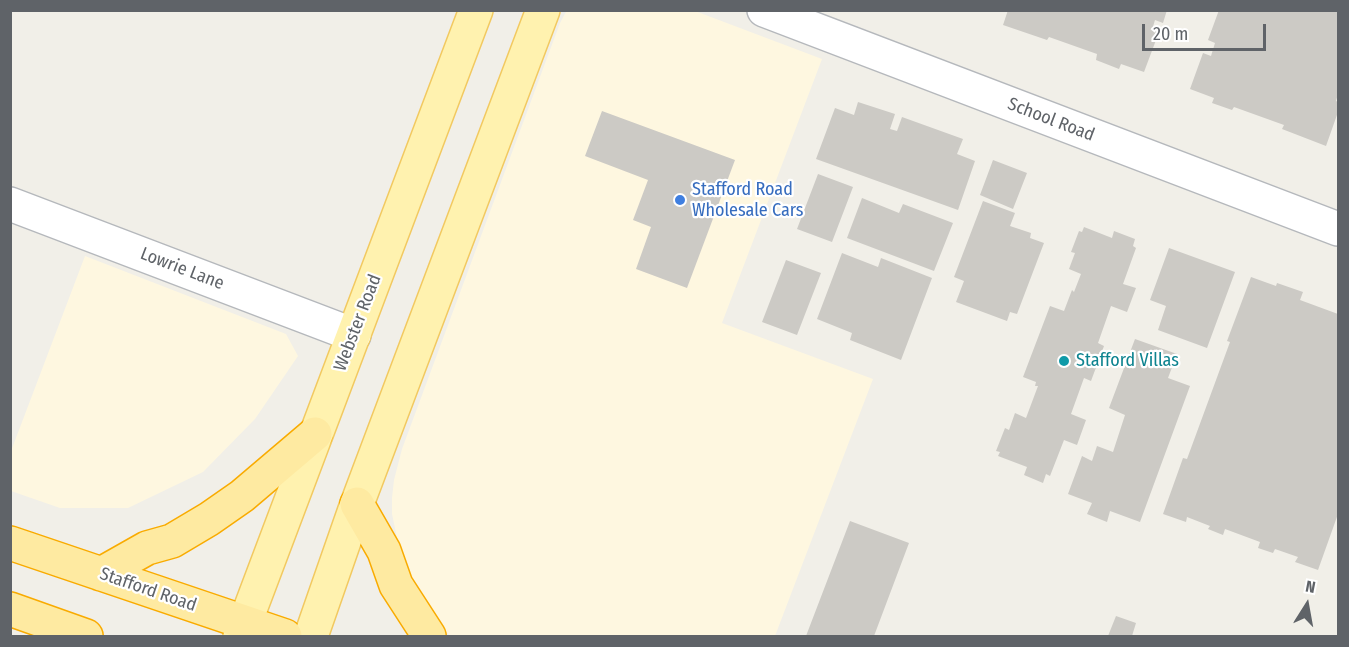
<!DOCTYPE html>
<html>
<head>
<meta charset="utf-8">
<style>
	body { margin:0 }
	#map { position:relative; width:1349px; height:647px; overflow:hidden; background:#f1efe8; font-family:"Fira Sans Condensed",sans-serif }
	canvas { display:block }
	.frame { position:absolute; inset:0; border:12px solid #5f6368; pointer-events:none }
	.north { position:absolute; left:1277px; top:575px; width:60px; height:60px; -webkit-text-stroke:4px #fff; paint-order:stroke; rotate:11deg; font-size:16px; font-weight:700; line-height:24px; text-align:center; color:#5f6368 }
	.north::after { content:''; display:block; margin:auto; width:21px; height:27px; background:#5f6368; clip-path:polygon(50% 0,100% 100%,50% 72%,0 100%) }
	.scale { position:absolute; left:1142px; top:24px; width:124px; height:27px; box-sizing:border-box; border:3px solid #5f6368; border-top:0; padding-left:8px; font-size:18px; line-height:21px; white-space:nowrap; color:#5f6368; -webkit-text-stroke:4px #fff; paint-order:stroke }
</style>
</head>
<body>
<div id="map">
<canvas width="1349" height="647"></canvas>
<div class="frame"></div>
<div class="north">N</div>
<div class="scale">20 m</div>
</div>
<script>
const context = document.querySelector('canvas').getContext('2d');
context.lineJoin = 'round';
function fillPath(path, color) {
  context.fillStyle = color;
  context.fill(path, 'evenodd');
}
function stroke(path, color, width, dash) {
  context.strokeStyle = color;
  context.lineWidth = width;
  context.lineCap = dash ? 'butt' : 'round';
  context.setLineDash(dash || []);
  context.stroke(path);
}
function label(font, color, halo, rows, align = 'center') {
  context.font = font + ' "Fira Sans Condensed",sans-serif';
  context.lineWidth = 4.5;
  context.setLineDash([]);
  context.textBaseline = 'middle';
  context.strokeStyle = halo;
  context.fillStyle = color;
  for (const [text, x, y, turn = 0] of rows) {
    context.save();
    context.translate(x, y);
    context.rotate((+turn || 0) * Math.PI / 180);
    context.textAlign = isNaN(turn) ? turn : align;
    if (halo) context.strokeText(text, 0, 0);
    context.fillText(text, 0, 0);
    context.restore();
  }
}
const commercial = new Path2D(`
	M567,10L695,11L822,59L722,323L873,379L775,636H450L439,624L413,581L399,547L392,514V498L394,480L402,449L560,23Z
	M85,256L286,334L298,356L255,419L203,472L128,508H60L11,491V451Z`);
const building = new Path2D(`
	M1008,10H1167L1163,23L1155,20L1152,30L1159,32L1144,72L1121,64L1119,69L1096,60L1097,54L1049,37L1047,40L1003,25Z
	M1219,10H1338V94L1336,101L1338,102V112L1326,146L1282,129L1284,125L1234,107L1232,110L1212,103L1214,98L1190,89L1203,53L1211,56L1215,43L1208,40Z
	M858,102L895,114L890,129L897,131L902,117L963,139L957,154L975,161L958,210L816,159L835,108L854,115Z
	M602,111L735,160L687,288L636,269L651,227L633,220L648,180L585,156Z
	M993,160L1027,173L1013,209L980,195Z
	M818,174L853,187L832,242L797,229Z
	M862,198L899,213L903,204L953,223L934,271L847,238Z
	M983,201L1015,213L1010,226L1031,233L1030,238L1044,243L1017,314L1010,312L1007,321L956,302L964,281L954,277Z
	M1084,227L1112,238L1114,231L1135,239L1133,246L1136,248L1123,284L1136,288L1127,312L1111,306L1098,343L1104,346L1091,381L1084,378L1071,414L1086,420L1077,445L1064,440L1050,476L1046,474L1043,483L1024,475L1027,467L998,456L1000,452L996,451L1005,428L1009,430L1015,413L1026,418L1038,386H1035L1036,382L1023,377L1050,306L1064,311L1072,290L1074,292L1081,274L1069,269L1075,253L1071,252L1079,231L1082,232Z
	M1169,248L1235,272L1207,348L1158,330L1166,306L1150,300Z
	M842,253L878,267L881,258L932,278L901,360L850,340L852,333L817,319Z
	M786,260L821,273L797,335L762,322Z
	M1251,277L1276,286L1277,283L1303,292L1300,300L1338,314V514L1318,570L1295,562L1298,557L1275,549L1273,553L1258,548L1260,542L1225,529L1223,535L1208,529L1210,526L1187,517L1186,522L1163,514L1183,458L1187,459L1230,342L1227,341Z
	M1135,339L1177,354L1168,378L1190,386L1140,522L1110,511L1107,522L1087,514L1092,503L1068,494L1082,456L1092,461L1097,446L1113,452L1125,415L1109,408Z
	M850,521L909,543L874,636H806Z
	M1116,616L1136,623L1132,636H1108Z`);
const minor = new Path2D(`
	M764,10L1338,229
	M10,204L354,335`);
const primary = new Path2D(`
	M240,636L476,10
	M311,636L357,504L543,10`);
const trunk = new Path2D(`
	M357,504L384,551L396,585L429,636
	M10,543L285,636
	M101,574L147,548L172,541L209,519L242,496L315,434
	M10,609L86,636`);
const markers = [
	[680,200,6,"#3f7fe0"],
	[1064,361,6,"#0f9aa8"]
];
const streetNames = [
	["School Road",1051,120,21],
	["Lowrie Lane",182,269,21],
	["Webster Road",358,323,-69],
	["Stafford Road",148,590,19]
];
const shopNames = [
	["Stafford Road",692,190],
	["Wholesale Cars",692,211]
];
const cultureNames = [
	["Stafford Villas",1076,361]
];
fillPath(commercial, '#fef7e0');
fillPath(building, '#cccac5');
stroke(minor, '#b5b8bc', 36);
stroke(primary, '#f2c960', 36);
stroke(trunk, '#f9ab00', 36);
stroke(minor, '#fff', 33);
stroke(primary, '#fff2af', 33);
stroke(trunk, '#feeaa1', 33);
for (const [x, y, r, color] of markers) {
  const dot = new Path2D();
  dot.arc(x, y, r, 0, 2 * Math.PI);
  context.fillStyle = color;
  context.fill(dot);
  stroke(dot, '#fff', 2);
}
label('18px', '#5f6368', '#fff', streetNames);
label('18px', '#366cbe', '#fff', shopNames, 'left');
label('18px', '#0d838f', '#fff', cultureNames, 'left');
</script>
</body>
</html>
